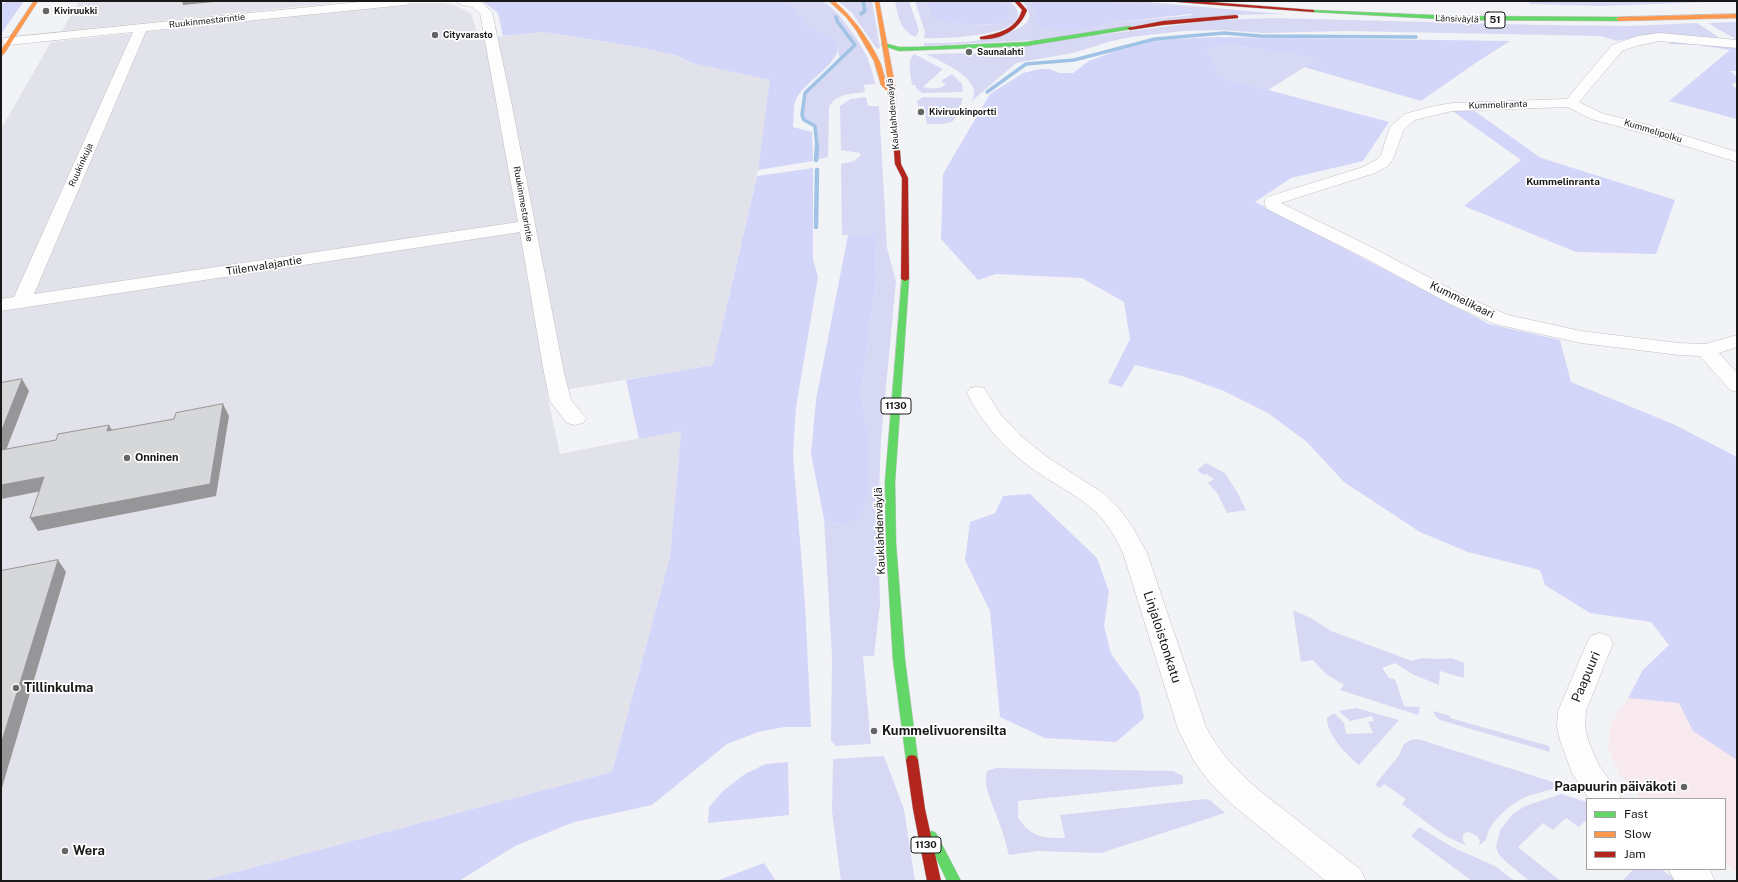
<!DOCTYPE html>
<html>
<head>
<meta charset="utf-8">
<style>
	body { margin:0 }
	#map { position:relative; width:1738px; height:882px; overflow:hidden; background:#f2f3f6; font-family:"Public Sans",sans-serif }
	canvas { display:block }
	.frame { position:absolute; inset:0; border:2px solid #181819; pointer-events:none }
	.legend { position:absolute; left:1586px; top:798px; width:140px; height:72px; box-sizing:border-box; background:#fff; border:1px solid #a3a3a3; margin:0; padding:5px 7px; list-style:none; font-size:12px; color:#181819 }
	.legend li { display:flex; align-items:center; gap:8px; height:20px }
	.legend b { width:20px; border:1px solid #a3a3a3 }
</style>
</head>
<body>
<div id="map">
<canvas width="1738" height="882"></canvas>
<div class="frame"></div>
<ul class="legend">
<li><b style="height:5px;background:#63d668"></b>Fast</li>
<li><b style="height:5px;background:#ff974d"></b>Slow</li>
<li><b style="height:5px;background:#b3261e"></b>Jam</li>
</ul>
</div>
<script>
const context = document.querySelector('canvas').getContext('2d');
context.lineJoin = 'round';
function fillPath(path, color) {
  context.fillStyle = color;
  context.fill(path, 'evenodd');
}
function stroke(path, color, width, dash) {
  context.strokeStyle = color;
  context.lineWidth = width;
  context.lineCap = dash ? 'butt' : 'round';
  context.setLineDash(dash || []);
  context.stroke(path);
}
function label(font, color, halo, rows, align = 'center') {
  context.font = font + ' "Public Sans",sans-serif';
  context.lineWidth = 3.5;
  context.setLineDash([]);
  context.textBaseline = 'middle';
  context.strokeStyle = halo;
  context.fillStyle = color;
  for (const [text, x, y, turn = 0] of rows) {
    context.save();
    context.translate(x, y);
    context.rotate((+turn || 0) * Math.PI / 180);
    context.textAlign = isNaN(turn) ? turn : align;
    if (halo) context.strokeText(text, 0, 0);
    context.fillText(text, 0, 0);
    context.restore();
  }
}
const built = new Path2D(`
	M79,1H353L62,31Z
	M418,3H443L454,5L471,13L479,39L543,32L648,49L678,56L692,63L771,80L758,170L713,365L547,393L560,454L681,430L670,557L612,772L202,881H1V129L51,42Z`);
const education = new Path2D(`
	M1628,698L1679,703L1693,731L1737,760V872L1725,863V799H1641L1620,775L1608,747L1611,724Z`);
const green = new Path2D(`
	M786,1C796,1 810,0 820,1C835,4 861,43 867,57C871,66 873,75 875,84L864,85L865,92C852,94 836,93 829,107L828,157L816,160L817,137L815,126L804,120L802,115L805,93L841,59L838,54L839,46L829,37L807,26L797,11Z
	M838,1H872L880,48L877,49L852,13Z
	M895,1H909L919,30L916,37C900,32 898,15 895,1Z
	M915,1H927L929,11L952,23L996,25L1002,19L1008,17L1005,5L999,1L1011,2C1046,37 939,39 924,38L925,32Z
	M1023,1H1030L1038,18L1085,30L1111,23L1192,15L1193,12L1105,1H1136L1283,14L1234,15L1036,40L924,46V43C956,43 983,43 1013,31C1019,28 1027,25 1029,18C1031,13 1025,5 1023,1Z
	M1530,1H1735L1601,6L1529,4Z
	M1273,18L1542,25L1630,26L1697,23L1720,38L1653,34L1617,41L1601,36L1347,31L1263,33L1221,30L1183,31L1131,37L1112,41L1073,53L1016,63L972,101C973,98 974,94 974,92C973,74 939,61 926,54L979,53L990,49L1216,20Z
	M1737,22V40L1708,23Z
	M1229,45L1319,58L1268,90L1219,77L1205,49Z
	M914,54L943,69L923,87C931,89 940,90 946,84L942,82V80L952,74L962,84L963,92L922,93L916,88L915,85H912C911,75 906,61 914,54Z
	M866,97L868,106H879L887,248L896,281L881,440L878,517L880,604L874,656H863L871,744L836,746L831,741L832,656L824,519L836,524L867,429L861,394L876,281L877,235H842L841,164L854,161L860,156V153L841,150L840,106L851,99Z
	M923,97L963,98C954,125 956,124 927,124L924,106H918L917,101Z
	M1206,463L1225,473L1237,492L1246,510L1227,513L1217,493L1208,483L1214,479L1206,474L1204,475L1197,470Z
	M1293,610L1311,618L1331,631L1412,661L1421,658L1437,659L1452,658L1464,663V678L1440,671L1439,685L1412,674L1395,663L1382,668L1389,678L1395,679L1404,706L1420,707L1418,715L1340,690L1344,685L1326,674L1313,660L1301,662Z
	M1356,708L1399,720L1359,765C1348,756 1326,734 1327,718L1334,713L1344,723L1346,734L1373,733L1368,722L1374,721L1372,716L1350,721L1339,711Z
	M1433,711L1450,716V718L1549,746L1550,752L1440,720L1435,716Z
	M1418,739L1553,782L1556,785L1553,789C1543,792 1532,794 1523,798C1508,806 1488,823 1486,840L1478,846L1480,842L1477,836L1469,832L1464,833L1463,835V841L1467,845C1448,841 1419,816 1402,804L1406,799L1384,784L1380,788L1375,785L1399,755L1404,744L1411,740Z
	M884,756L904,809L915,881H841L832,811L833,759Z
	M996,768L1173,771L1183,776V784L1018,801V818C1032,838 1043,838 1065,838L1060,815L1206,799L1211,801L1225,813L1101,853L1038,851L1009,855C1006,844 1003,832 999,822C994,807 982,786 987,771Z
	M1561,794L1587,802V823L1585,821L1579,827L1566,818L1553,830L1543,823L1518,847L1559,880L1529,881L1504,860L1498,853L1496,847L1500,830L1513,814L1525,806Z
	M1419,827L1454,848L1495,866L1515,881H1472L1411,836Z
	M1634,869H1661L1673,878V881H1622Z`);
const forest = new Path2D(`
	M10,1H24L1,34V4Z
	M482,1H786L797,11L807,26L829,37L839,46C836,68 802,82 795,102C793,109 794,119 793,127L812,132L813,161L758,170L770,80L692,63L678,56L648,49L613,43L543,32L503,36L498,13Z
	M927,1H999C1005,5 1010,9 1009,17L1002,19L996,25C984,24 942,25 934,18C929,13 929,8 927,1Z
	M1030,1H1105L1184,10L1198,13L1111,23L1085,30H1052L1040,27L1036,24L1038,18Z
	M1216,37L1510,41L1477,62L1421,101L1304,67L1318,58L1229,45L1206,49L1219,77L1389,122L1363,161L1291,178L1255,202L1489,324L1560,340L1571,382L1675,425L1737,457V760L1693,731L1679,703L1628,698L1643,670L1669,645L1651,622L1590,613L1545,585L1540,570L1468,552L1420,532L1344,482L1307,442L1268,413L1224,391L1182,376L1135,365L1122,387L1108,383L1130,339L1124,302L1082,278L996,274L978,280L941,239L943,174L990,94L1023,73L1040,69H1049L1059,73H1073L1089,61L1113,52L1158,40Z
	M1672,40L1734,47L1737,49V71H1730L1737,77V81L1732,85L1737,89V119L1669,101L1730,50L1699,45L1669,44Z
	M1470,108L1541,158L1675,200L1656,254L1576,252L1464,206L1521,160L1451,110Z
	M813,168V259L818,277L796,407L793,454L805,604L811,727H784L758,732L727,744L652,805L574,822L515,846L459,881H202L612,772L670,557L681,431L639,439L626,380L713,365L757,176Z
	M848,235H877L876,281L861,394L867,429V496L861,517C846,526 839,526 824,519L811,454L816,400Z
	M1030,494L1097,558L1109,592L1104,626L1111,654L1139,692L1144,718L1116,742L1045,738L1000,717L990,611L965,560L970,522L995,513L1003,496Z
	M788,762L789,815L708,823L709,807L723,791L745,774L766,764Z
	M764,863L776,881H716Z`);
const streamFar1 = new Path2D(`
	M861,14L865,11L863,1
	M987,92L1026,64L1074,60L1155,39L1224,33L1260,36L1416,37
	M817,147L815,126L804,120L802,115L805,93L855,45L837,21L836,17`);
const stream = new Path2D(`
	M816,160L817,146
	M816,227L817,170`);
const street = new Path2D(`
	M369,1H411L409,4L405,5L146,31L34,294L518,222L480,13L472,7L459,4L457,1H480L492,12L512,106L564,373L571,400L586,418L583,423L575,425L567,423L550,401L544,373L520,232L1,311V299L14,297L133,32L9,45L4,44L3,41L4,38Z
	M1659,33L1737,40V48L1659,41L1636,46L1622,51L1579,102L1601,113L1660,128L1737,152V162L1650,135L1591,119L1568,107L1452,111L1415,120L1404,129L1393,159L1388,166L1375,173L1281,203L1375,249L1466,297L1508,315L1581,331L1679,343L1705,344L1737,335V347L1719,353L1737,373V392L1730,390L1700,356L1679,355L1581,343L1495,324L1452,305L1363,257L1267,209C1264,204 1264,201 1267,197L1363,167L1376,160L1381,155L1390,127L1405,114L1430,107L1452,103L1567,99L1612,45L1638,36Z
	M977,387L984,388L1001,415L1022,437L1047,457L1106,495L1118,507L1132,526L1147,553L1206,727C1228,768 1256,788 1292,816C1315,834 1338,852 1361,870L1366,881H1326L1234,806L1211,784L1194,761L1178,729L1123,553C1116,538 1108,524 1096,512C1077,494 1051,483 1030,467C1003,447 982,423 967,393L970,388Z
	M1600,633L1609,636L1613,643L1586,711L1585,727L1588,740L1599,766L1617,790L1621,799H1589L1572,773L1560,740L1557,727L1558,711L1587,643L1591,636Z
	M1668,869H1709L1715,881H1675Z`);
const fast = new Path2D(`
	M1311,10L1457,16L1619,17L1622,19L1619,21L1457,20L1313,12L1311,11Z
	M1130,26L1133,28L1132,29L1026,46L899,51L881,45L884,43L899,47H917L1026,42Z
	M902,277H908L909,279L895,482L896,543L905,660L918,760L916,764L912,765L908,764L906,760L893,660L886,543L885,482Z
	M932,831L936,833L961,881H947L926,837L928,833Z`);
const slow = new Path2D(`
	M34,1H38L4,54L1,56V50Z
	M829,1H834C853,17 868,38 879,60C883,68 884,77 887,84L889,87L875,1H879L895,85L898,140L893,139L890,94L881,85L874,61L856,30L846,17Z
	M1737,14V18L1619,21L1616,19L1619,17Z`);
const jam = new Path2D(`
	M1014,1H1019L1027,10C1021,29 1000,41 980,39V37C999,33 1016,30 1022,10Z
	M1175,1H1197L1313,10L1315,11L1313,12L1177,2Z
	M1236,15L1238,16V18L1163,25L1130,30L1127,28L1163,21Z
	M896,137L899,139L901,164L908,178L909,279L905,281L901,279L902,178L895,164L893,139Z
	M912,755L916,756L918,760L925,809L941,881H927L913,809L906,760L908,756Z`);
const shadedWall = new Path2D(`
	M182,1H224L183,5Z
	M22,379L29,391L1,463V432Z
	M223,404L229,416L216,496L38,531L30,518Z
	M109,425L116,437L107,431Z
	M44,477L52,489L1,499V485Z
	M58,560L66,572L1,791V744Z`);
const building = new Path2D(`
	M22,379L1,432V383Z
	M223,404L210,484L30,518L44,477L1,485V450L56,440L58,434L109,425L107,431L174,419L176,413Z
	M58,560L1,744V571Z`);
const markers = [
	[46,11,4,"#646566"],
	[435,35,4,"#646566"],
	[969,52,4,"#646566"],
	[921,112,4,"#646566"],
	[127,458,4,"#646566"],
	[16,688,4,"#646566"],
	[874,731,4,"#646566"],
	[1684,787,4,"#646566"],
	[65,851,4,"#646566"]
];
const farPoinames = [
	["Kiviruukki",54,11],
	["Cityvarasto",443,35],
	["Saunalahti",977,52],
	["Kiviruukinportti",929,112]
];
const farStreetnames = [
	["Länsiväylä",1457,19,2],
	["Ruukinmestarintie",207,21,-6],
	["Kummeliranta",1498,105,-2],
	["Kauklahdenväylä",893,114,-95],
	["Kummelipolku",1653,131,17],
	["Ruukinkuja",81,165,-66],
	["Ruukinmestarintie",523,204,80]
];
const shields = [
	[1495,20,20],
	[896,406,30],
	[926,845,30]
];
const shieldNames = [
	["51",1495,20],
	["1130",896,406],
	["1130",926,845]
];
const farNeighbourhoodnames = [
	["Kummelinranta",1563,182]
];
const streetNames = [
	["Tiilenvalajantie",264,266,-9],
	["Kummelikaari",1462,300,26],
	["Kauklahdenväylä",880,531,-92]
];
const poiNames = [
	["Onninen",135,458]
];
const nearStreetnames = [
	["Linjaloistonkatu",1162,637,72],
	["Paapuuri",1586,677,-67]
];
const nearPoinames = [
	["Tillinkulma",24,688],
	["Kummelivuorensilta",882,731],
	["Paapuurin päiväkoti",1676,787,"right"],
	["Wera",73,851]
];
fillPath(built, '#e2e3ea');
fillPath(education, '#f7e9ee');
fillPath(green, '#d7d9f4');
fillPath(forest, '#d3d5f9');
stroke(streamFar1, '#a0c3e5', 3.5);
stroke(stream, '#a0c3e5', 4.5);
stroke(street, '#bfc0c2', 1);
stroke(fast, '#bfc0c2', 1);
stroke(slow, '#bfc0c2', 1);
stroke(jam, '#bfc0c2', 1);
fillPath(street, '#fdfdfe');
fillPath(fast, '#63d668');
fillPath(slow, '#ff974d');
fillPath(jam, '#b3261e');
fillPath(shadedWall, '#969698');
fillPath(building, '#d6d7d9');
stroke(building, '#969698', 1);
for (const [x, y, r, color] of markers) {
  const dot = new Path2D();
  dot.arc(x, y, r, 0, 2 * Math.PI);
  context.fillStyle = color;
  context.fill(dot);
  stroke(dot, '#fff', 1.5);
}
label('bold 9px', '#181819', '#fff', farPoinames, 'left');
label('9px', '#181819', '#fff', farStreetnames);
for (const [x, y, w] of shields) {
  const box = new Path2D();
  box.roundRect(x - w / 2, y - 8, w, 16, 3);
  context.fillStyle = '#fff';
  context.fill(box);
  stroke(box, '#181819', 1);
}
label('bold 10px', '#181819', null, shieldNames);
label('bold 10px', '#181819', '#fff', farNeighbourhoodnames);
label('11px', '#181819', '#fff', streetNames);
label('bold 11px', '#181819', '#fff', poiNames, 'left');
label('13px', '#181819', '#fff', nearStreetnames);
label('bold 13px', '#181819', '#fff', nearPoinames, 'left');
</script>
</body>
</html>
